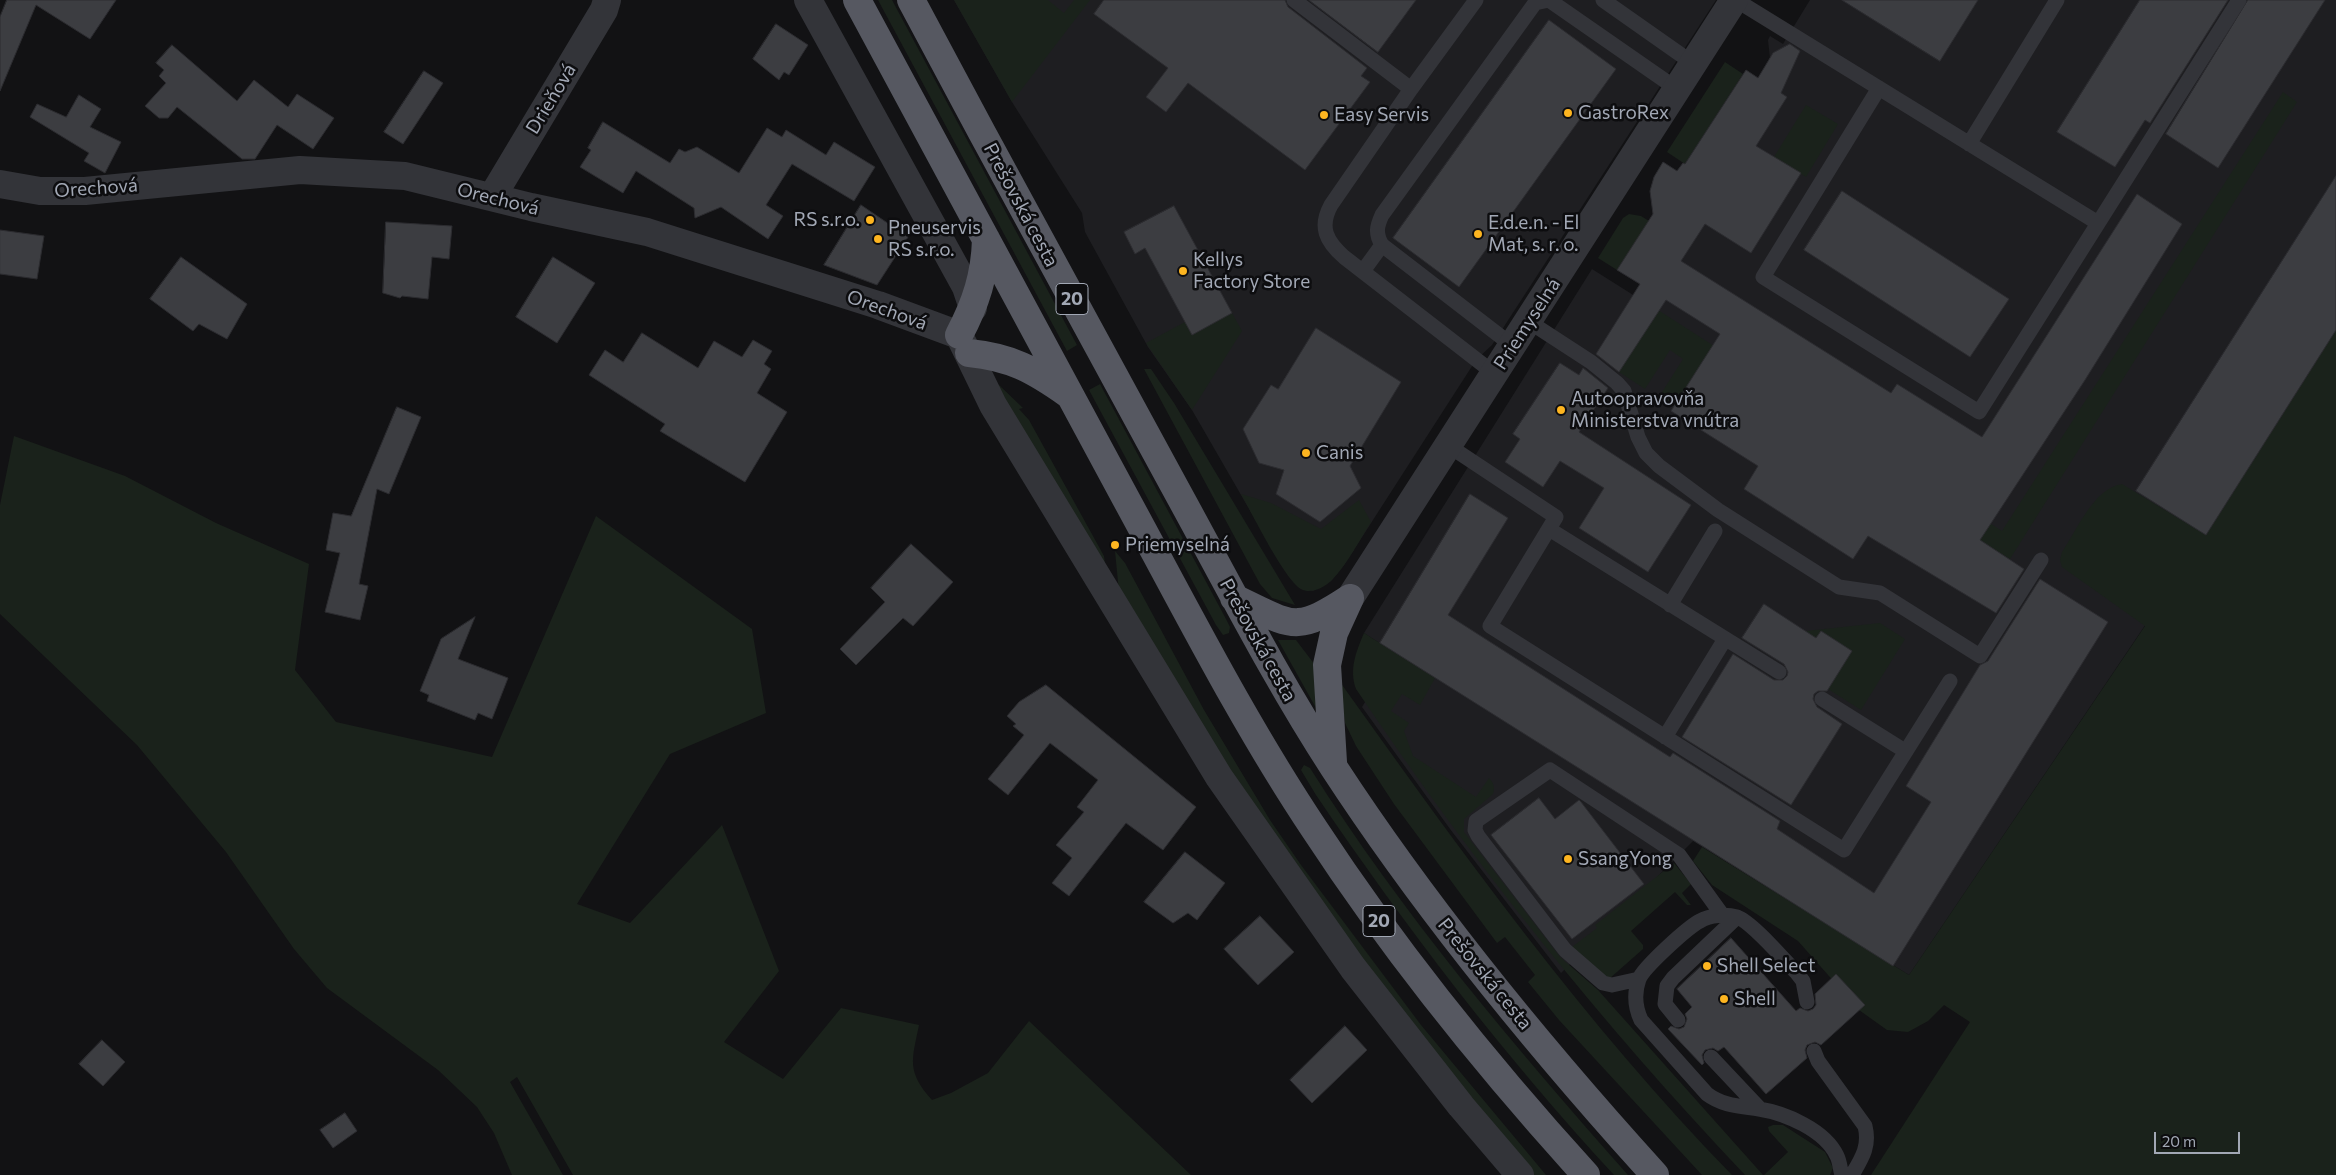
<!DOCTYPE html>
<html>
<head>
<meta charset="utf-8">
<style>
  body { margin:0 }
  #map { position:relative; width:2336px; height:1175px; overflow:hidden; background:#121214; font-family:Commissioner,sans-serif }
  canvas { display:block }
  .scale { position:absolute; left:2154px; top:1132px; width:86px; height:22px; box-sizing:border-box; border:2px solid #a2a8b5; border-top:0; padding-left:6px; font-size:15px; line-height:18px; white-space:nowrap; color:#a2a8b5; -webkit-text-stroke:4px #0d0d0f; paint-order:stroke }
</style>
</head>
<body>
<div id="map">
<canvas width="2336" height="1175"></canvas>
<div class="scale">20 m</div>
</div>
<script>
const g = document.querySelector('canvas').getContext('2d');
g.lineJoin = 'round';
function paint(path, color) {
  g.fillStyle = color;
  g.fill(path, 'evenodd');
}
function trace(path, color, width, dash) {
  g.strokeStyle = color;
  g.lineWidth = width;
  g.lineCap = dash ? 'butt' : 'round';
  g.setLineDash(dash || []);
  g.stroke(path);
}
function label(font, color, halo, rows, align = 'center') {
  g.font = font + ' Commissioner,sans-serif';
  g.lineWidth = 5;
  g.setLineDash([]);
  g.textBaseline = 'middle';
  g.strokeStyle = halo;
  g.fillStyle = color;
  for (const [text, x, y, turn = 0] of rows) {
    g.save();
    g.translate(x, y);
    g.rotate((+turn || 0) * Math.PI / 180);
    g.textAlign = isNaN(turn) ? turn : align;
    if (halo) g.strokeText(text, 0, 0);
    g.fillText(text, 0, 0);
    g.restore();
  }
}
const built = new Path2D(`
  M954,0H1716L1492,345L1476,360L1344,565L1331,581L1313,591L1301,589L1282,566L1192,410L1148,347L1085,232L1082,213L1012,102Z
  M1810,0H2336V330L2206,535L1909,975L1693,841L1561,973L1450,829L1362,707L1395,653L1364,633L1592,269L1657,310L1658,296L1617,270L1655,211L1650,191L1654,177L1663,162L1676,173L1683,163L1686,164L1746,70L1763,81L1770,58L1768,40L1770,36L1783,44Z`);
const green = new Path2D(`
  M878,0H892L1077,345L1067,351Z
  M954,0H1048L1064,13L1074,0H1090L1012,102Z
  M1725,62L1743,74L1685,164L1667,152Z
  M2283,92L2297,102L2010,559L1700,366L1674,406L1659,397L1683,359L1670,350L1645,389L1619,372L1658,310L2002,531Z
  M1806,105L1838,124L1806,177L1774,157Z
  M1629,214L1641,216L1649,221L1617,270L1598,258L1623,218Z
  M1232,313L1242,331L1192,410L1146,343L1185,322L1192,335Z
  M2336,330V1175H1871L1970,1022L1944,1005L1928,1021L1908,1032L1887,1030L1859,1010L1798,941L1712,885L1693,861L1702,847L1909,975L2145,626L2062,567L2060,560L2062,552C2077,530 2094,488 2122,484L2206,535Z
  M1144,369H1151L1174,403L1295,605L1272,598L1260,584Z
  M1100,384L1226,619L1230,627L1229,633L1223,635L1216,625L1089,390Z
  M999,385L1023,408L1019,409L1029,420L1104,556L1106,572L997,387Z
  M14,436L125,476L216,523L309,564L295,670L336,722L492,757L596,516L752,629L766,713L670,754L577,904L630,923L722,825L779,971L724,1042L783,1079L841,1008L919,1025C912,1060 906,1071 932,1100L951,1093L988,1073L1029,1021L1191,1175H573L517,1077L510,1082L563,1175H512L494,1133L477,1107L438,1070L327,988L294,949L226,852L137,745L0,614V505Z
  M1241,494L1271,503L1321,529L1359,500L1371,522C1359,541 1348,563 1332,580C1325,587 1311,595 1301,589C1284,579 1252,513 1241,494Z
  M1115,551L1125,563L1204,710L1270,820L1301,865L1421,1025L1546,1175H1533L1401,1015L1260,819L1119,592Z
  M1880,623L1905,639L1861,710L1828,689L1852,651L1821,631L1812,645L1801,637L1806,631Z
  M1364,633L1435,678L1420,705L1402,694L1391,711L1409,723L1404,731L1413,756L1476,797L1489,778C1494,783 1495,788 1493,794L1464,819V832L1560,957L1598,990L1763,1175H1745C1602,1024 1472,862 1356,689C1349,669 1356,652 1364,633Z
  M1278,640H1296L1315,665L1316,708Z
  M1340,682C1462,853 1585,1024 1732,1175H1702L1559,1020L1528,982L1535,975L1505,937L1497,943L1394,804L1356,746L1345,723Z
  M1304,765L1310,768C1402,914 1514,1046 1628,1175H1614C1505,1057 1406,928 1316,795L1301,770Z
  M1674,863L1691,884L1682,893L1691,905H1687L1675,892L1631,931L1643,945V949L1609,979L1572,947L1597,928L1595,925Z
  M1773,1125H1783L1825,1152L1833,1168L1830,1175H1764L1788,1152L1769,1131L1768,1127Z`);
const building = new Path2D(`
  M7,0H116L90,39L36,5L0,91V17Z
  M1104,0H1285L1288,7L1367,68L1361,76L1370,82L1305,170L1188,83L1166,112L1146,97L1168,68L1094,14Z
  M1309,0H1416L1378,52Z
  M1842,0H1978L1940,61Z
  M2140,0H2228L2150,123L2145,120L2115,167L2057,132Z
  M2248,0H2325L2218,168L2166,134Z
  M1549,20L1616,69L1459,287L1393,238Z
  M776,24L808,45L789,75L784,72L779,80L753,59Z
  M1790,44L1800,51L1781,93L1787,97L1756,146L1801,173L1751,253L1705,224L1681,261L1891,393L1897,384L1982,437L2137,194L2182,224L2085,380L1980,540L2024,569L1996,613L1868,536L1853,559L1744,489L1758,466L1671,411L1720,334L1666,300L1619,372L1596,354L1640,284L1617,270L1653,214L1650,191L1654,177L1663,162L1677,171L1683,163L1685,164L1746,70L1758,78L1773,53Z
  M172,45L237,101L254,80L288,107L297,94L334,118L313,149L277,125L255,159H242L177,107L168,118H159L145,106L166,83L159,76L164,70L156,63Z
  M424,71L443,83L403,144L384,132Z
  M79,95L101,109L90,127L121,142L105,173L84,161L89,153L30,117L37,104L66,117Z
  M603,122L670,163L679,149L685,152L697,147L739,173L767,128L782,137L786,130L826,155L834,142L875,167L854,201L792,164L766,205L783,216L768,239L721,207L695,218L694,208L636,171L623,193L580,167L591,150L588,148Z
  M2336,176V330L2206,535L2136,491Z
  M1842,191L2009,299L1970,357L1804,250Z
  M861,205L908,237L877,285L824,265Z
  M1174,206L1232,313L1192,335L1145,248L1135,254L1124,232Z
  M386,222L452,226L449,259L432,257L428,299L402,296L400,298L383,293Z
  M0,230L44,236L37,279L0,274Z
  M181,257L247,304L227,339L199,324L193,331L150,299Z
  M553,257L595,283L557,343L516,317Z
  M1316,328L1401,382L1350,466L1361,488L1320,522L1276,494L1284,470L1259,463L1243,429L1271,385L1278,389Z
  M642,333L698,368L714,341L742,357L753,340L772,351L764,364L771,369L757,393L787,412L745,482L660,431L665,424L589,375L605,350L623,362Z
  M1560,363L1579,375L1583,368L1608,388L1579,432L1691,505L1648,572L1579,528L1604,488L1560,461L1543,487L1505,462L1520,439L1513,434Z
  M397,407L421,417L389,494L377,489L359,584L368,586L360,620L325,612L340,553L326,550L333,513L351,516Z
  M1470,494L1508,518L1448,615L1670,757L1673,753L1780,821L1777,829L1874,893L1931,802L1906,786L1980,665L1988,661L2040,579L2108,622L1893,966L1380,643Z
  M911,544L953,582L913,626L903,618L856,665L840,649L885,602L871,588Z
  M1764,604L1816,638L1821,631L1852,651L1827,691H1818L1814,694L1813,699L1817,707L1842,724L1791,805L1682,737L1733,654L1774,680H1783L1787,676L1788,672L1784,664L1742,638Z
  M475,617L458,659L508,678L492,719L478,713L475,720L427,701L429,695L420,691L441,639Z
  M1046,685L1196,807L1163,850L1126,823L1069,896L1052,883L1072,858L1056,845L1084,812L1077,807L1098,780L1050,743L1008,795L988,779L1024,735L1013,726L1016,724L1007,716L1019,702Z
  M1539,798L1555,819L1579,800L1581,802L1644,884L1572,939L1491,835Z
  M1185,852L1225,883L1197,920L1188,913L1173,923L1144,902Z
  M1260,916L1294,952L1258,985L1224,949Z
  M1731,938L1796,1011L1800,1008L1808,1011L1813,1009L1816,1005L1815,994L1836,974L1865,1005L1821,1045L1815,1042L1807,1045L1805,1050L1807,1058L1766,1094L1724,1047L1718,1051L1713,1048L1705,1050L1702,1055L1704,1063L1702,1065L1668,1029L1671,1026L1679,1029L1684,1027L1687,1019L1685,1014L1692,1007L1677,989Z
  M1345,1026L1367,1050L1312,1103L1290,1080Z
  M102,1040L125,1062L103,1086L79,1064Z
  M345,1113L357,1131L333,1148L320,1130Z`);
const service = new Path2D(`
  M1294,0L1411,89
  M1476,0L1411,89L1331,205C1319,227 1326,241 1344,257L1495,374
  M1603,0L1694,64
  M1736,0L2098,223
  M1879,88L1763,277L1979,412L2239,0
  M1969,144L2057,0
  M1363,271L1382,245
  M1528,321L1591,362L1617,383L1624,391L1638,437L1646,453L1659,466L1718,510L1839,587L1880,593L1980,656L2041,560
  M1513,346L1382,245C1375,233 1377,226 1382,215L1535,3L1549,0L1677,89
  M1449,446L1556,517L1490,626L1844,850L1950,681
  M1549,529L1779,672
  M1670,605L1715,531
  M1822,699L1905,751
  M1665,737L1725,639
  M1639,979L1612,985L1603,983L1565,950L1478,836L1475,830L1476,821L1550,770L1679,855L1723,916
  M1807,1002L1803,981L1796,972C1784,960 1752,922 1737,917C1726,914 1710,915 1700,921C1688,927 1644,967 1639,979C1634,993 1635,1007 1641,1020L1707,1094C1723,1106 1740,1106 1759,1109C1785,1113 1825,1130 1837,1156C1840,1162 1840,1169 1842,1175
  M1678,1020L1665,1004L1667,986L1673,978L1737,917
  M1814,1051L1818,1061L1865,1126C1870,1146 1862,1158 1852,1175
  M1711,1057L1760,1109`);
const minor = new Path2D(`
  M808,0L966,287L973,308
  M0,184L40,191H85L300,170L405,176L531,207L647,232L878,305L959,335L993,405L1219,777L1353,968L1461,1106L1520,1175
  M492,197L604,10L607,0
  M1350,598L1734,0`);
const trunk = new Path2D(`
  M857,0C946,166 1036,331 1125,497C1186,609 1244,724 1315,830C1395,952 1488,1067 1586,1175
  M911,0C999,165 1088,330 1178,493C1229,586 1276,679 1334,768C1428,912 1539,1047 1655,1175
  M959,335C976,303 985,275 986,239
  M969,353C1011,357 1034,370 1068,394
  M1234,598C1292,625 1294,635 1350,598
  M1333,762L1327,665L1334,633L1350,598`);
const markers = [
  [1568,113,5,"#fdb520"],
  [1324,115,5,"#fdb520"],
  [870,220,5,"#fdb520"],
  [1478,234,5,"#fdb520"],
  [878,239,5,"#fdb520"],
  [1183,271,5,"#fdb520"],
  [1561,410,5,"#fdb520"],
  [1306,453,5,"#fdb520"],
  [1115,545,5,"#fdb520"],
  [1568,859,5,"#fdb520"],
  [1707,966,5,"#fdb520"],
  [1724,999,5,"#fdb520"]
];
const shields = [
  [1072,299,32],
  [1379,921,32]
];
const shieldNames = [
  ["20",1072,299],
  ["20",1379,921]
];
const streetNames = [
  ["Drieňová",551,99,-59],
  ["Orechová",96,188,-4],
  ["Orechová",498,199,14],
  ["Prešovská cesta",1021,205,62],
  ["Orechová",887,310,20],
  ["Priemyselná",1527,324,-57],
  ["Prešovská cesta",1258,640,61],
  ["Prešovská cesta",1485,974,51]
];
const poiNames = [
  ["GastroRex",1578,113],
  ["Easy Servis",1334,115],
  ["RS s.r.o.",860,220,"right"],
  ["E.d.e.n. - El",1488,223],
  ["Mat, s. r. o.",1488,245],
  ["Pneuservis",888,228],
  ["RS s.r.o.",888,250],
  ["Kellys",1193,260],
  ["Factory Store",1193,282],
  ["Autoopravovňa",1571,399],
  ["Ministerstva vnútra",1571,421],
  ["Canis",1316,453],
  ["Priemyselná",1125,545],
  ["SsangYong",1578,859],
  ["Shell Select",1717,966],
  ["Shell",1734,999]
];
paint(built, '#1e1e21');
paint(green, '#1a221b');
paint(building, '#3c3d41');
trace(building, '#2c2c30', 1);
trace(service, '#333439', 15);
trace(minor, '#333439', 28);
trace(trunk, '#565861', 28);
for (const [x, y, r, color] of markers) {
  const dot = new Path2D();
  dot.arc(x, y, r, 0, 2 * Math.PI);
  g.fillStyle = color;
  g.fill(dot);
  trace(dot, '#0d0d0f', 2);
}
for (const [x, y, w] of shields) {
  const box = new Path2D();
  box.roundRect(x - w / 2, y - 15.5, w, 31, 4);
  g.fillStyle = '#0d0d0f';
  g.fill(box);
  trace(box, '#a2a8b5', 1);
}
label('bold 18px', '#a2a8b5', null, shieldNames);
label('19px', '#a2a8b5', '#0d0d0f', streetNames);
label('19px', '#a2a8b5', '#0d0d0f', poiNames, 'left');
</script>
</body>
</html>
